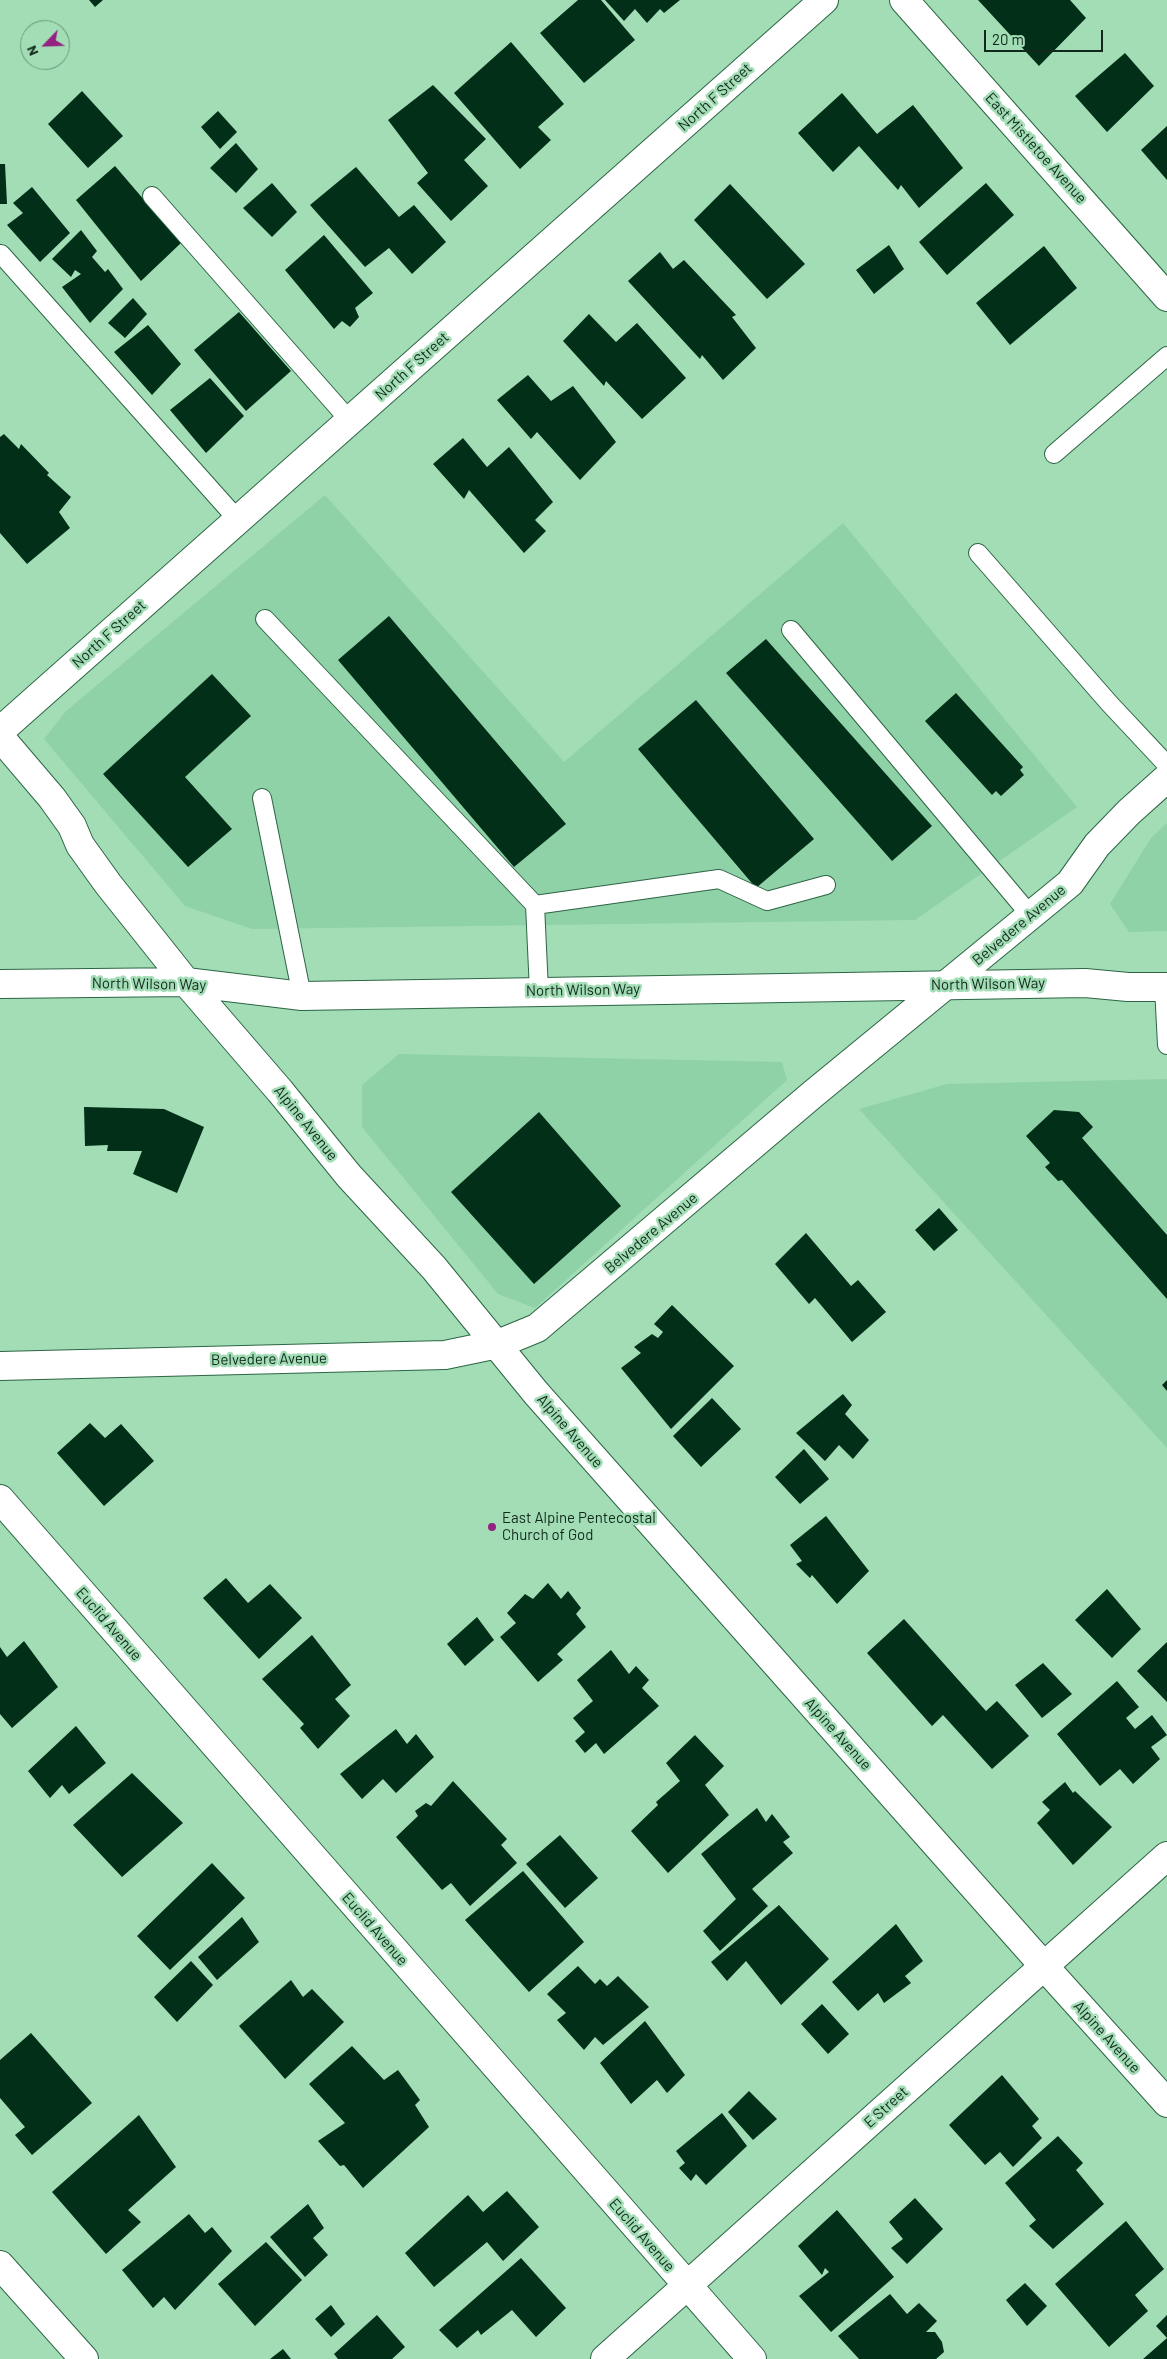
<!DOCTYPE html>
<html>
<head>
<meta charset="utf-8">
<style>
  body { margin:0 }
  #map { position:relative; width:1167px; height:2359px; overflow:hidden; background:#a2ddb6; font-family:Barlow,sans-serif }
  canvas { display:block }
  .north { position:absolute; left:20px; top:20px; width:50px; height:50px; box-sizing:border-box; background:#a2ddb6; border:1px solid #689578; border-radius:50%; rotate:246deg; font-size:14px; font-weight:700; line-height:20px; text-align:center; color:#11291b }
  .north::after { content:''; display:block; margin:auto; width:18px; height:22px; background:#932282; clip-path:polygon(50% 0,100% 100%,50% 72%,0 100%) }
  .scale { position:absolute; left:984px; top:30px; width:119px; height:22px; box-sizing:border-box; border:2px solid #11291b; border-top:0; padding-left:6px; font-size:15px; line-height:18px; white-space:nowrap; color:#11291b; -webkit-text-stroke:4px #a2ddb6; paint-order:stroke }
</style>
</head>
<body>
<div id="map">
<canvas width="1167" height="2359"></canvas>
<div class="north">N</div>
<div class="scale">20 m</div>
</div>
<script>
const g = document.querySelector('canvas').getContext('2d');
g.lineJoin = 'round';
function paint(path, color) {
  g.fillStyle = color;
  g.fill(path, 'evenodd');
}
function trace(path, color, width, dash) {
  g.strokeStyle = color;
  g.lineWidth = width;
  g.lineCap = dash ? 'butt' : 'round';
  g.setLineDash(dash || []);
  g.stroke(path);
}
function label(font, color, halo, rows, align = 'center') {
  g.font = font + ' Barlow,sans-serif';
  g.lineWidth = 5;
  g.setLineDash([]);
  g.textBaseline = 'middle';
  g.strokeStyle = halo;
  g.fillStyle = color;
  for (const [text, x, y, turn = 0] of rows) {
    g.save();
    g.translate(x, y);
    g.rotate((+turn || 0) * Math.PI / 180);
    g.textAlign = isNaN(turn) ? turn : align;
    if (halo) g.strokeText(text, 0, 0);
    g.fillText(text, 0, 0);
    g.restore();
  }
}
const built = new Path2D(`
  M325,495L564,762L843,523L1077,807L915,920L252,929L185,906L44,739L66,711Z
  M1167,823V931L1129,932L1110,904L1151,838Z
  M399,1054L782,1062L787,1080L535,1308L498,1294L362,1127V1085Z
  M1167,1079V1448L859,1109L947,1084Z`);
const building = new Path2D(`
  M89,0H103L95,7Z
  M578,0H601L635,40L584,83L540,33Z
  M605,0H680L664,13L660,9L647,23L635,9L624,21Z
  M978,0H1070L1086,18L1039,66Z
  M511,42L564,104L538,127L551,140L520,169L454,93Z
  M1125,53L1154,86L1107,132L1075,96Z
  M433,85L486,139L464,160L488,186L451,221L417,183L428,173L388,120Z
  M82,91L123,136L88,168L48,124Z
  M842,93L877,134L913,105L963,168L919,208L901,185L898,190L859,146L833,172L798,133Z
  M218,111L237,132L220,149L201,127Z
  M1167,126V180L1141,150Z
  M236,143L258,169L236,193L210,168Z
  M0,164H5L7,204H0Z
  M115,166L181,243L141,281L76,200Z
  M356,167L399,217L414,205L446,242L412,274L389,248L365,267L310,205Z
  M272,183L297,212L272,237L243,208Z
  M986,183L1014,215L947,275L919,242Z
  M730,184L805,264L767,299L694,220Z
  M32,187L70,233L40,262L7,225L23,213L13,203Z
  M81,230L97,251L92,257L105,272L108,269L123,289L90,323L62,287L81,274L75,270L71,277L52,259Z
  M324,235L373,293L355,308L359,317L350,327L342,321L334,329L285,270Z
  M889,245L904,269L874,294L856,270Z
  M1044,246L1077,288L1010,345L976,303Z
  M660,252L673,269L684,260L736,315L732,317L756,348L723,380L702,355L700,359L628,281Z
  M133,298L147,314L125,338L108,323Z
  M239,312L291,371L246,411L194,350Z
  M589,314L616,342L637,323L686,378L642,419L606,381L604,386L563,341Z
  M148,325L181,364L152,395L114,352Z
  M528,375L551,401L573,386L616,442L580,480L537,432L531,439L497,400Z
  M210,378L244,416L206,453L170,410Z
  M4,434L19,449L21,444L49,473L47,475L71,497L59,512L70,528L27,564L0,533V437Z
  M463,438L487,467L509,447L553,502L535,520L546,531L524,553L469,490L464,499L433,464Z
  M389,616L566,824L514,867L338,660Z
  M766,639L932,826L892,861L726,673Z
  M212,674L251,716L185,777L232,829L188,867L103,774Z
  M956,693L1023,767L1020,770L1024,775L1001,796L996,791L992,795L925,721Z
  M696,700L814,839L756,888L638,749Z
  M84,1107L164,1109L204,1127L177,1193L133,1174L142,1151H107L108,1145L85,1146Z
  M1054,1110L1079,1112L1093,1127L1082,1138L1167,1235V1299L1062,1180L1058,1181L1045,1167L1050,1163L1026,1136Z
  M539,1112L621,1206L534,1284L451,1192Z
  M939,1208L958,1230L934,1251L915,1230Z
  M806,1233L851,1286L858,1280L886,1312L852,1342L815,1298L809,1304L775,1264Z
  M672,1305L734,1366L671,1429L621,1368L641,1353L634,1347L652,1334L658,1338L663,1332L654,1324Z
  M1167,1380V1391L1162,1385Z
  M843,1394L852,1405L845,1414L869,1440L853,1459L839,1445L825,1461L796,1433Z
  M712,1398L741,1429L701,1467L673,1436Z
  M90,1423L105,1438L121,1424L154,1461L104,1506L57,1453Z
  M804,1449L829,1479L800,1504L775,1477Z
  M826,1516L869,1571L837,1604L812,1575L810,1578L796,1564L802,1561L790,1545Z
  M226,1578L248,1603L270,1584L302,1618L259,1659L203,1598Z
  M548,1583L561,1599L568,1591L581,1608L576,1614L586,1627L557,1654L563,1660L538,1682L500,1637L516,1623L507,1613L525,1594L533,1599Z
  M1107,1589L1141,1629L1112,1658L1075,1620Z
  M477,1617L494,1640L465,1666L447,1644Z
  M904,1619L986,1711L997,1701L1029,1736L992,1769L943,1715L932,1726L867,1653Z
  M312,1635L351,1685L335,1699L350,1716L318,1749L300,1728L304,1724L262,1679Z
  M24,1641L58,1687L12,1728L0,1714V1647L7,1657Z
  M1167,1642V1702L1137,1671Z
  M611,1650L629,1674L636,1666L649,1680L642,1688L659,1706L604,1754L596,1743L585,1753L575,1741L585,1732L573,1718L593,1701L577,1680Z
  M1043,1663L1072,1694L1042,1718L1015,1685Z
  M1117,1681L1139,1707L1126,1718L1135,1729L1152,1715L1167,1735L1151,1747L1160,1759L1133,1784L1120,1769L1100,1786L1057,1734Z
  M76,1726L106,1763L69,1794L62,1785L50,1798L28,1771Z
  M396,1729L407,1744L416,1734L434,1757L396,1793L383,1779L362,1799L340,1774Z
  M695,1735L724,1766L705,1785L729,1815L668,1873L631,1831L658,1805L656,1802L680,1781L666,1763Z
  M132,1773L183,1823L122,1877L73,1825Z
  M453,1781L507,1839L501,1845L517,1863L470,1906L451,1883L442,1890L396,1837L418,1816L415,1811L426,1803L431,1806Z
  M1065,1782L1073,1793L1075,1791L1112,1827L1073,1865L1037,1823L1050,1810L1042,1802Z
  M757,1808L766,1822L772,1814L790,1837L783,1842L793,1853L752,1889L768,1906L720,1951L703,1931L736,1899L701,1854Z
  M560,1835L598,1878L565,1908L526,1864Z
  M212,1863L245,1898L170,1970L137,1936Z
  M523,1871L584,1942L529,1992L465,1920Z
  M779,1905L829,1959L781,2005L746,1961L727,1981L711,1962Z
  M242,1917L259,1942L217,1980L198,1957Z
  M896,1924L923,1961L905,1976L911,1983L884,2003L878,1993L858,2011L832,1982Z
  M191,1961L213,1985L177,2022L154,1997Z
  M578,1966L595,1984L600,1979L607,1986L618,1976L649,2007L603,2045L595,2037L584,2050L557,2020L566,2013L547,1994Z
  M291,1980L303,1997L312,1989L344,2022L285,2079L239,2026Z
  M822,2004L849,2034L828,2054L801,2024Z
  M645,2021L685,2075L667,2093L657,2080L631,2104L600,2063Z
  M31,2033L92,2103L32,2155L15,2135L25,2127L0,2098V2060Z
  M352,2046L384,2080L398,2070L420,2100L415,2105L429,2127L363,2188L344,2165L340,2166L318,2141L345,2123L309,2084Z
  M1002,2075L1039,2119L1032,2126L1042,2138L1013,2167L1000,2152L985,2165L949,2125Z
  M749,2091L777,2119L753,2140L728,2112Z
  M722,2113L747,2146L706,2185L696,2174L691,2181L679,2168L685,2163L676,2151Z
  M139,2115L176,2167L128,2210L141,2222L106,2254L52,2192Z
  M1058,2136L1083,2163L1076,2170L1104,2204L1053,2249L1029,2226L1036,2220L1005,2183Z
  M507,2191L539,2227L503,2261L487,2242L434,2287L405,2253L468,2195L483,2212Z
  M915,2198L943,2229L907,2264L891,2248L903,2239L889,2222Z
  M308,2204L324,2228L313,2238L328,2255L305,2277L270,2237Z
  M837,2210L894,2277L831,2332L799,2296L829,2272L825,2268L822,2275L798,2246Z
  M189,2214L205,2233L212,2227L232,2251L175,2310L164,2297L153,2308L122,2270Z
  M1126,2221L1164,2269L1135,2295L1148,2311L1109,2347L1055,2284Z
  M266,2242L302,2280L255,2326L218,2284Z
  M521,2258L566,2308L536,2337L512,2310L481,2335L478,2330L457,2348L439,2330Z
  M1025,2283L1047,2306L1027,2326L1006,2300Z
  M890,2294L907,2314L919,2303L937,2321L926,2332H935L942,2342L944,2352L936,2359H859L838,2336Z
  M331,2305L345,2324L331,2337L315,2319Z
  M377,2315L405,2347L392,2359H338L334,2354Z
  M1167,2315V2359H1143L1167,2338L1156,2326Z
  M283,2349L291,2359H270Z`);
const lane = new Path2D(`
  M152,196L350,421
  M1,254L238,520
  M1054,454L1167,356
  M978,553L1109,703L1167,765
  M265,619L535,905
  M791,630L1031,916
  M262,798L302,996
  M1164,987L1167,1045
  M539,991L535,905L719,879L767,901L826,885`);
const street = new Path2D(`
  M904,0L1167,297
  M0,731L824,0
  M0,1366L445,1355L498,1344L537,1328L813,1094L1070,883L1097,845L1129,812L1167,778
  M0,1499L752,2359
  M0,2265L84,2359
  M605,2359L1167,1856`);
const secondary = new Path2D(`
  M0,737L52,798L72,826L80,845L108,884L186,982L280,1091L349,1176L434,1268L536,1393L1043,1965L1167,2103
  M0,984L186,982L302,996L1085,983L1128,987H1167`);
const markers = [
  [492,1527,5,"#932282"]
];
const streetNames = [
  ["North F Street",715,97,-42],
  ["East Mistletoe Avenue",1036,148,48],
  ["North F Street",412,366,-42],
  ["North F Street",109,634,-42],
  ["Belvedere Avenue",1019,925,-40],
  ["North Wilson Way",149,984,1],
  ["North Wilson Way",988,984,-1],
  ["North Wilson Way",583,990,-1],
  ["Alpine Avenue",306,1123,51],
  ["Belvedere Avenue",651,1233,-40],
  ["Belvedere Avenue",269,1359,-1],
  ["Alpine Avenue",570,1431,49],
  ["Euclid Avenue",109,1624,49],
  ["Alpine Avenue",838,1734,48],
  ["Euclid Avenue",375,1929,49],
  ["Alpine Avenue",1107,2037,48],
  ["E Street",886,2107,-42],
  ["Euclid Avenue",642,2235,49]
];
const poiNames = [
  ["East Alpine Pentecostal",502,1518],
  ["Church of God",502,1535]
];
paint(built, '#90d2a7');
paint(building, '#012f18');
trace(lane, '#2d6544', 20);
trace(street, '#2d6544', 30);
trace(secondary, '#2d6544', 30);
trace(lane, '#fff', 18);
trace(street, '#fff', 28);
trace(secondary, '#fff', 28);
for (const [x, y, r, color] of markers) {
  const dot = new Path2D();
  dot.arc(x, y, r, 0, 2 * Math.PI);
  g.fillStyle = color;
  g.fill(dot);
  trace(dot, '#a2ddb6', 2);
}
label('15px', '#11291b', '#a2ddb6', streetNames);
label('15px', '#11291b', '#a2ddb6', poiNames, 'left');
</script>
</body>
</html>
